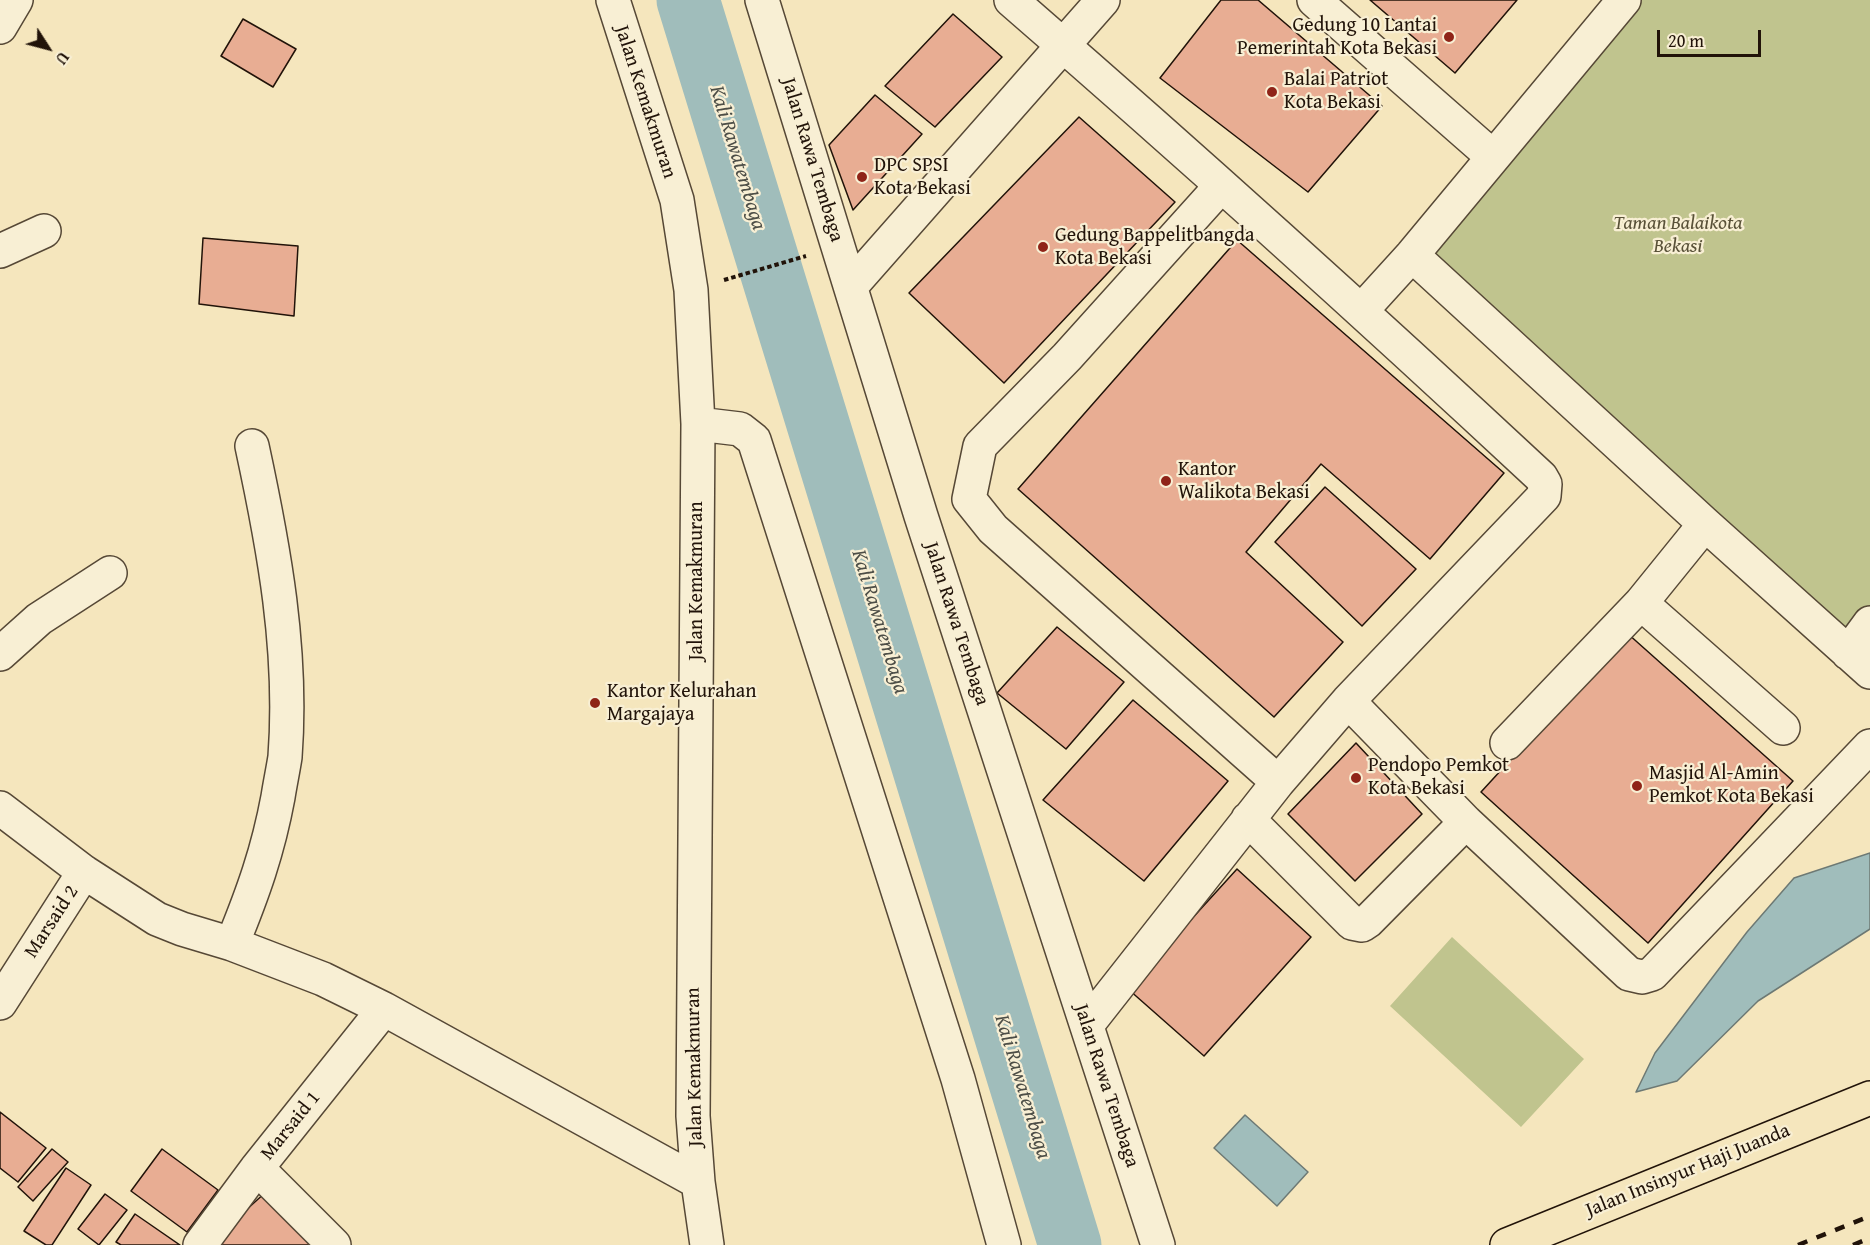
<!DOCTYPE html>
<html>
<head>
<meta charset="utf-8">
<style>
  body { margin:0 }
  #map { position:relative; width:1870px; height:1245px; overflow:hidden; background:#f5e6bd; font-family:"Gentium Book Plus",serif }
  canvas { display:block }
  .north { position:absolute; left:18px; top:18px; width:60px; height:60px; -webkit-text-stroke:4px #f8efd4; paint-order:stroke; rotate:126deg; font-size:16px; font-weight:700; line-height:24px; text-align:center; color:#211309 }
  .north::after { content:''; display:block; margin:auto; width:21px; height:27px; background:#211309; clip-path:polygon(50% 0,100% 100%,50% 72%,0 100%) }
  .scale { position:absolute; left:1657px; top:30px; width:104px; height:27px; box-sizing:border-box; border:3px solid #211309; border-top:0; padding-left:8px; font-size:18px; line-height:21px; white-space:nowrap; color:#211309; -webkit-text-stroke:4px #f8efd4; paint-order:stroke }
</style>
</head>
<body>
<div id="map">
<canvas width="1870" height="1245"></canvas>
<div class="north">U</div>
<div class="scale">20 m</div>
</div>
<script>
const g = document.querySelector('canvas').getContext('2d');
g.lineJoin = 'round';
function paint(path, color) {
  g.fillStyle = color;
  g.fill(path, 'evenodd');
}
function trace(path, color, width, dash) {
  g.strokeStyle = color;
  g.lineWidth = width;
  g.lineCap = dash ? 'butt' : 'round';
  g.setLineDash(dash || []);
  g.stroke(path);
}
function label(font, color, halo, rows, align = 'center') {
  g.font = font + ' "Gentium Book Plus",serif';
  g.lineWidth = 4.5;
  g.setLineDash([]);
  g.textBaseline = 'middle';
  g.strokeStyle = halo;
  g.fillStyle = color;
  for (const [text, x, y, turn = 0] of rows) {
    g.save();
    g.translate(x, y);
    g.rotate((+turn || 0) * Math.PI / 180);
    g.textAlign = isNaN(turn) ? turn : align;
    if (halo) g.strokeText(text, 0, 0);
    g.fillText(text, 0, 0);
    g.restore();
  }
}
const green = new Path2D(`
  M1624,0H1870V670L1412,255Z
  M1452,937L1584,1059L1521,1127L1390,1006Z`);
const water = new Path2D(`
  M1870,853V929L1758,1001L1677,1081L1636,1092L1655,1053L1747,932L1794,878Z
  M1245,1115L1308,1172L1277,1206L1214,1148Z`);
const river = new Path2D(`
  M688,0L1070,1245`);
const building = new Path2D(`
  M1221,0H1258L1382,106L1308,192L1160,78Z
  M1370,0H1517L1455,73Z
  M953,14L1002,57L935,127L885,86Z
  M243,19L296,49L273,87L221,56Z
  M875,95L922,134L853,210L829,145Z
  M1079,117L1175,202L1004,383L909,293Z
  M203,238L298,246L294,316L199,304Z
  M1237,240L1504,473L1430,559L1321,464L1246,552L1343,642L1274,717L1018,489Z
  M1325,487L1416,569L1362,626L1275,542Z
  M1057,627L1124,682L1066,749L997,693Z
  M1627,633L1793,781L1648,943L1481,792Z
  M1133,700L1228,781L1144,881L1043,800Z
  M1356,743L1422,814L1355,881L1288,814Z
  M1237,869L1311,937L1204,1056L1128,989Z
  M0,1112L46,1148L18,1182L0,1168Z
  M52,1149L68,1162L33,1201L18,1187Z
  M162,1149L218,1190L187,1232L131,1191Z
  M66,1168L91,1185L52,1245H46L24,1231Z
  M267,1191L317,1245H217L213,1240Z
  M105,1194L127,1210L99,1245L78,1229Z
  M135,1214L180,1245H121L116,1242Z`);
const path = new Path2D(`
  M724,280L806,256`);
const minor = new Path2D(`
  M613,0L677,200L691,290L698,424L693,1116L698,1182L707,1245
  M762,0L921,516L1158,1245
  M1011,0C1191,156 1367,315 1541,477L1545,484L1544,496L1348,701L1278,782L1087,1025
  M1314,0L1493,157
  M0,27L16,0
  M1221,186L1067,357L980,446L969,499L993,529L1278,782
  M0,251L44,231
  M1412,255L1705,524L1870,672
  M851,286L1103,0
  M1362,310L1412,255L1624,0
  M698,424L740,429L754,440L958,1079L1004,1245
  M1641,603L1783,728
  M1848,653L1870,623
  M0,654L39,619L110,573
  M1348,701L1466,822L1629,974L1642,977L1652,974L1870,746
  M1507,743L1641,603L1705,524
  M0,808L84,872L157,919L182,929L232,944L323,979L384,1009L698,1182
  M1248,819L1352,923L1362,925L1368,921L1466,822
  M232,944C253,893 268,851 278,797C280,784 283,770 285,757C293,651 274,548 252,446
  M0,1003L84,872
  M257,1168L334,1245
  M200,1245L257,1168L384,1009`);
const major = new Path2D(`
  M1507,1245L1870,1098`);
const rail = new Path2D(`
  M1798,1245L1870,1216
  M1853,1245L1870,1238`);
const markers = [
  [1449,37,6,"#8f2418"],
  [1272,92,6,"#8f2418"],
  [862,177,6,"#8f2418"],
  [1043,247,6,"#8f2418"],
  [1166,481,6,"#8f2418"],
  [595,703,6,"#8f2418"],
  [1356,778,6,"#8f2418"],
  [1637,786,6,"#8f2418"]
];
const poiNames = [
  ["Gedung 10 Lantai",1437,26,"right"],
  ["Pemerintah Kota Bekasi",1437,49,"right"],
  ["Balai Patriot",1284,80],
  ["Kota Bekasi",1284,103],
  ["DPC SPSI",874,166],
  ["Kota Bekasi",874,189],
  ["Gedung Bappelitbangda",1055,236],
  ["Kota Bekasi",1055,259],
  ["Kantor",1178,470],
  ["Walikota Bekasi",1178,493],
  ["Kantor Kelurahan",607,692],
  ["Margajaya",607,715],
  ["Pendopo Pemkot",1368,766],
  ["Kota Bekasi",1368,789],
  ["Masjid Al-Amin",1649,774],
  ["Pemkot Kota Bekasi",1649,797]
];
const streetNames = [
  ["Jalan Kemakmuran",645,102,72],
  ["Jalan Rawa Tembaga",812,160,73],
  ["Jalan Kemakmuran",697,581,-90],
  ["Jalan Rawa Tembaga",956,624,72],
  ["Marsaid 2",52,922,-57],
  ["Jalan Kemakmuran",695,1067,-91],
  ["Jalan Rawa Tembaga",1106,1086,72],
  ["Marsaid 1",291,1126,-51],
  ["Jalan Insinyur Haji Juanda",1688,1171,-22]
];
const parkNames = [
  ["Taman Balaikota",1678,224],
  ["Bekasi",1678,247]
];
const waterNames = [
  ["Kali Rawatembaga",737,158,73],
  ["Kali Rawatembaga",879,622,73],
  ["Kali Rawatembaga",1022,1087,73]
];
paint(green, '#c0c48e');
paint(water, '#a0bdbb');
trace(water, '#6d7974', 1.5);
trace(river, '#a0bdbb', 63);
paint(building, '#e8ad93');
trace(building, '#211309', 1.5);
trace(minor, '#564836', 36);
trace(major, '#211309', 36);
trace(path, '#211309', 4, [4.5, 3]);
trace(minor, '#f8efd4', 33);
trace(major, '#f5e6bd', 33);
trace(rail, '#211309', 4.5, [10, 10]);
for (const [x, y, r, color] of markers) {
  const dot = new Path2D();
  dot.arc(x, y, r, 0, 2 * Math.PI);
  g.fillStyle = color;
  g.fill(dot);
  trace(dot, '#f8efd4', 2);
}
label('20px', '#211309', '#f8efd4', poiNames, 'left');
label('20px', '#211309', '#f8efd4', streetNames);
label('italic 20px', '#595138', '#f8efd4', parkNames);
label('italic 21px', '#4d4e47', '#f8efd4', waterNames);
</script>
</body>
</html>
